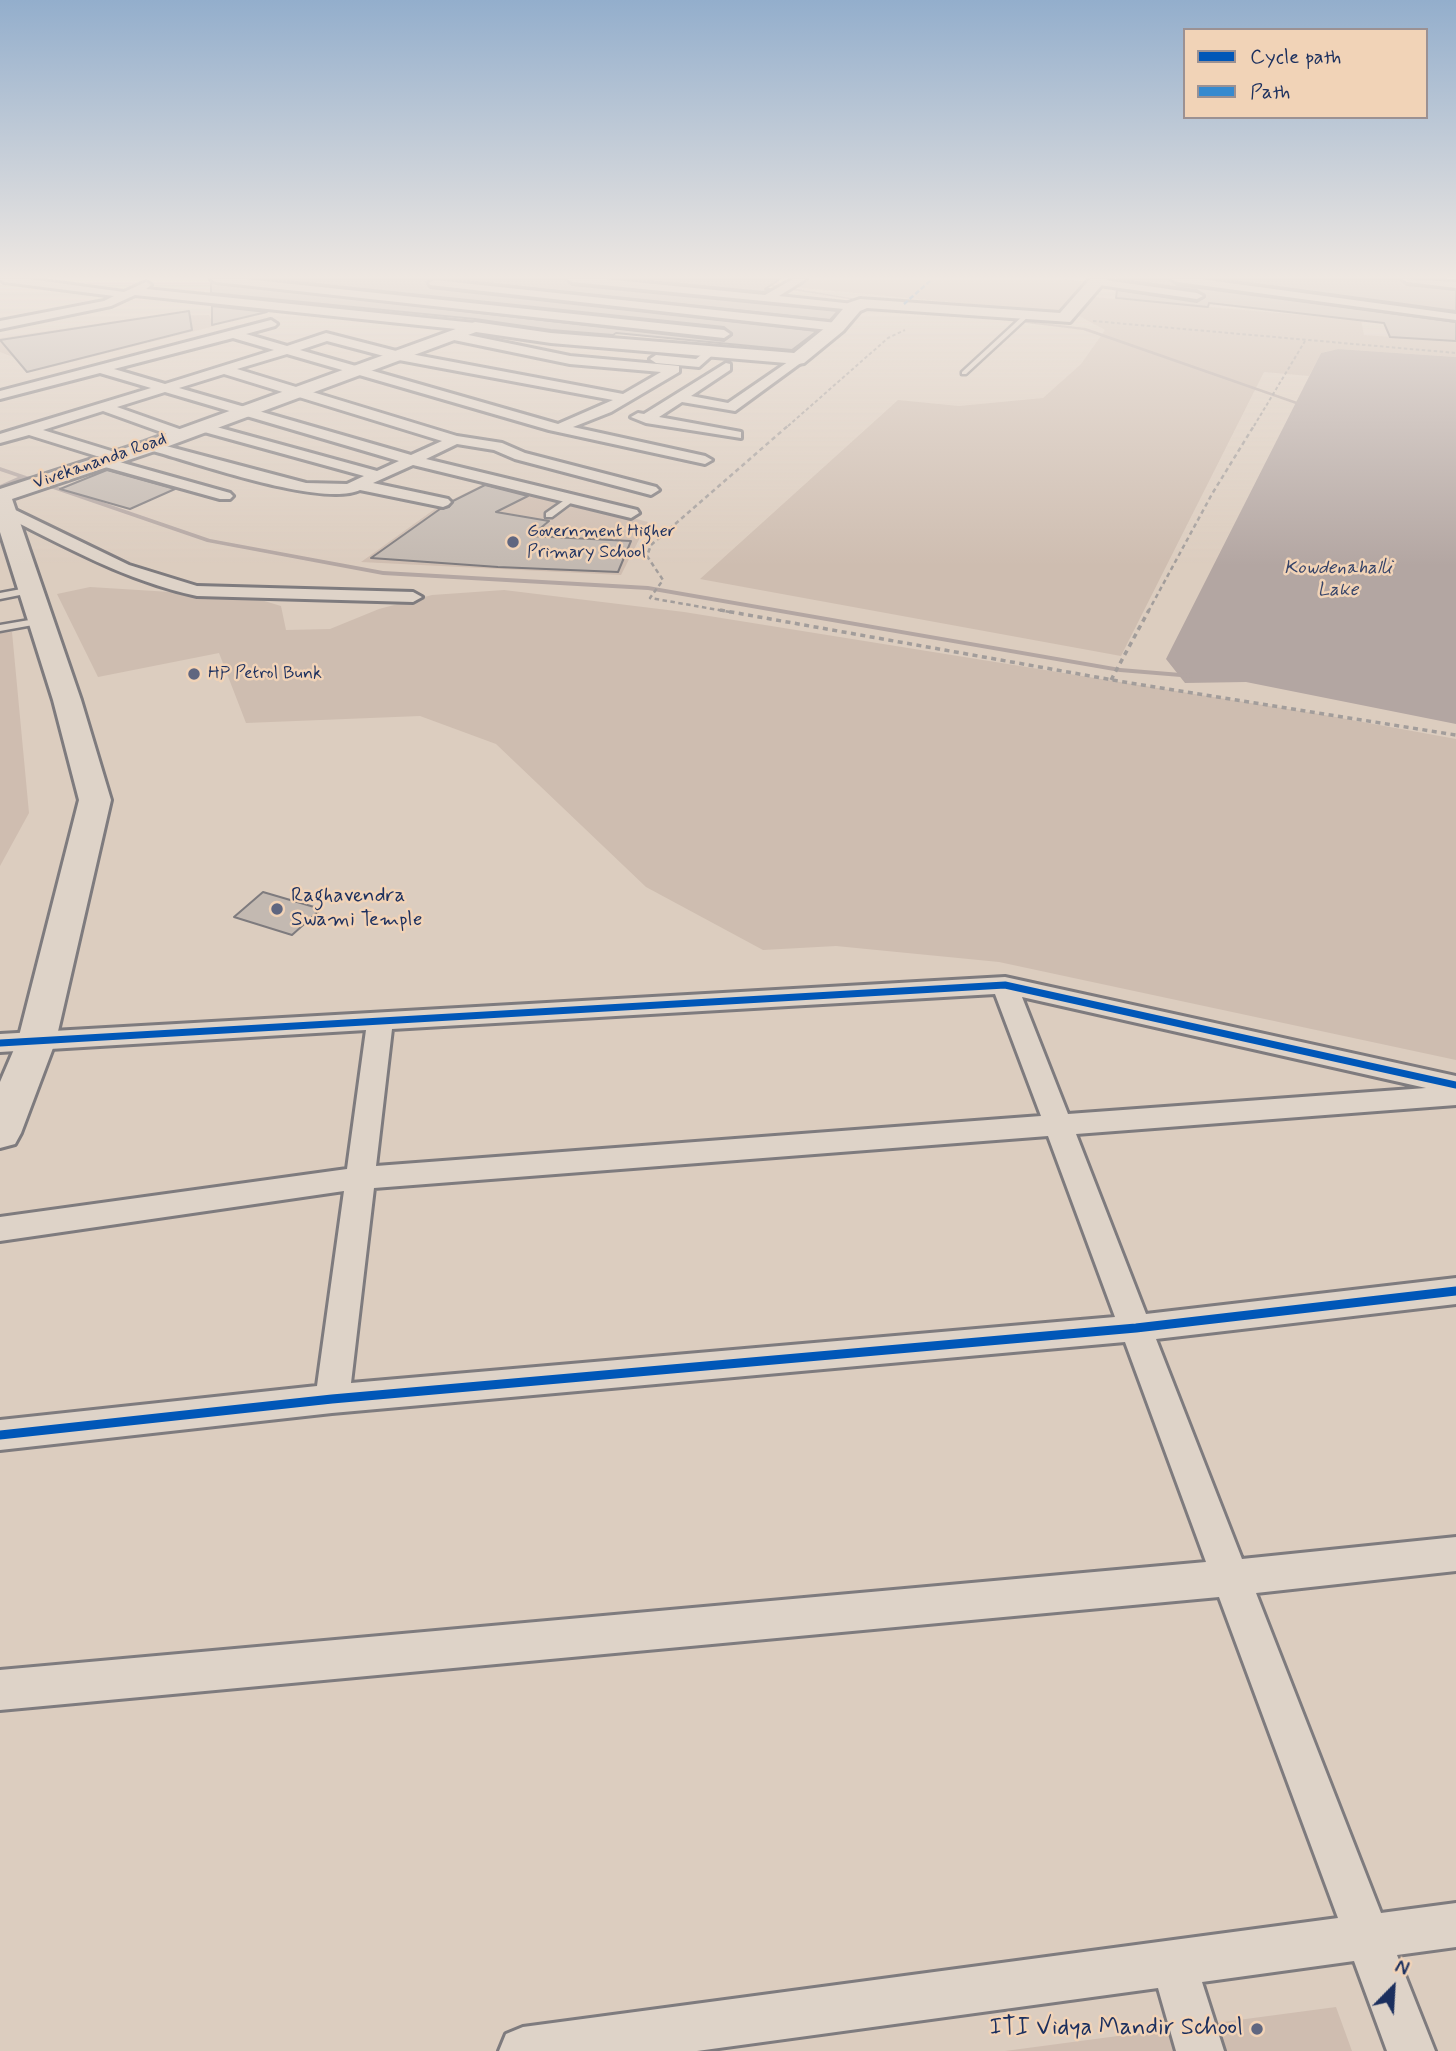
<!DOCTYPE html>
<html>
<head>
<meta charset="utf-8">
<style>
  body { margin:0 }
  #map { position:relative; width:1456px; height:2051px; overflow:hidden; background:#dccdbf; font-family:Mynerve,sans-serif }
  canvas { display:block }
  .legend { position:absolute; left:1183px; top:28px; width:245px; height:91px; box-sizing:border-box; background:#f1d3b7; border:2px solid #9b9193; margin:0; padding:9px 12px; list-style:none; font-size:21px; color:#1b2f5e }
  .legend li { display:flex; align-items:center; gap:14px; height:35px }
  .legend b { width:35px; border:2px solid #9b9193 }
  .north { position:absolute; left:1358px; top:1953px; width:70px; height:70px; -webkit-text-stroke:5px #f1d3b7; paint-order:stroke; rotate:24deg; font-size:19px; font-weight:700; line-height:28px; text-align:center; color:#1b2f5e }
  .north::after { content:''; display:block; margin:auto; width:24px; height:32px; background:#1b2f5e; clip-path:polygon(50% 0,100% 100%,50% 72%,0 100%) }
</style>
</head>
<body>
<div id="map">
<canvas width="1456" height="2051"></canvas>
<ul class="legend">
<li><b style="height:9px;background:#0057b8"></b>Cycle path</li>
<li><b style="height:9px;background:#368acf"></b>Path</li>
</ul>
<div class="north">N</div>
</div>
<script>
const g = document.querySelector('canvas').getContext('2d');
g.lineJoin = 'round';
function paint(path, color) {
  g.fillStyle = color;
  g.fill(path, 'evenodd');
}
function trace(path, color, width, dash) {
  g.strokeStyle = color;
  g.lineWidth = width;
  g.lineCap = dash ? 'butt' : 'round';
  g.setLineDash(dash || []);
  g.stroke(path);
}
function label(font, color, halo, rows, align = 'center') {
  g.font = font + ' Mynerve,sans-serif';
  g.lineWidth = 5;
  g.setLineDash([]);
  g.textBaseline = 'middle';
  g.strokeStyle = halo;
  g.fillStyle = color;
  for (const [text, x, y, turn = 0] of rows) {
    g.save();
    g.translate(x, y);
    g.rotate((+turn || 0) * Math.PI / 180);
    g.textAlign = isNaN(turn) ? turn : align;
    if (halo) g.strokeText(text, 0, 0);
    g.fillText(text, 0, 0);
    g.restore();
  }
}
const built = new Path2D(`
  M808,279H1065L1087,282L1063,313L792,287Z
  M209,315L215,326L44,369L0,352V338L141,317Z
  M488,482L538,493L648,522L621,575L361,562L439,506Z
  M12,632L29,813L0,866V633Z
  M1336,2007L1352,2051H1005Z`);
const green = new Path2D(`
  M1093,297L1361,320L1364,335L1456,341V357L1338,349L1321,353L1309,376L1264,372L1121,656L700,579L898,400L959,406L1043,398L1081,364L1105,330L1079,316Z
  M90,587L251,597L281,606L286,630L330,629L379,609L432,595L504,590L684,612L1319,714L1456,739V1060L999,962L836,946L763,950L646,887L496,744L420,716L246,723L219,653L98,677L57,594Z`);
const water = new Path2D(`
  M1338,349L1456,357V724L1246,682L1185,683L1166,659L1321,353Z`);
const stream = new Path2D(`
  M747,279H753L762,283L875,302L873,303L761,285Z
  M959,313L1086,328L1312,407L1307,408L1083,330L961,315Z
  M0,467L210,539L383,571L648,586L1120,668L1193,674L1197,676L1193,678L1120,672L648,590L383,575L207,542L24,479L0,489V485L18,477L0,471Z`);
const building = new Path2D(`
  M269,279H431L426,282L430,288L817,331L792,350L616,333L613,335L551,330L475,319L211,293V282L724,341L732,335L724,327Z
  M449,279H565L572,285L838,311L830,320Z
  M630,279H780L765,289H770L764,292Z
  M1117,279H1170L1177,285L1456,322V341L1390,337L1384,323L1209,303L1208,307L1116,298L1117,290L1197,302L1205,297L1197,290Z
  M1219,279H1400L1407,285L1456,290V311Z
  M212,306L267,312L212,325Z
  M189,311L192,330L27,372L0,340Z
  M107,470L175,489L130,509L60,489Z
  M485,485L528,496L496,512L549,521L531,536L631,541L618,572L498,567L371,558L440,509L449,507L453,501Z
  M263,892L321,909L292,935L234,917Z`);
const pathFar2 = new Path2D(`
  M1093,321L1456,353
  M788,426L888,338L905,330
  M1254,426L1305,341`);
const pathFar1 = new Path2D(`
  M730,612L650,598L663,580L647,556L651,545L790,424
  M1148,612L1212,494L1255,424`);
const path = new Path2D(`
  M720,610L1124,682L1456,735
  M1111,680L1149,610`);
const lane = new Path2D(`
  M1025,314L1030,315L966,374H962V372Z
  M569,497L576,499L552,517H546V513Z
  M32,587L35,588V592L0,599V593Z
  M41,618L44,619V623L0,631V625Z`);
const street = new Path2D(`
  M0,279H29L124,292L146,282L151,285L146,289L475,323L481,327L475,331L135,295L111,306L0,329V321L104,301L114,296L4,282Z
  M211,279H245L724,330L730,334L724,338L216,282Z
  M567,279H604L765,295L793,279H806L779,296L854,304L860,307L854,310L572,282Z
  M1097,279L1197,293L1203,296L1197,299L1092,284V280Z
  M1172,279H1200L1456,314V320L1177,282Z
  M1402,279L1456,282V288L1407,282Z
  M434,280L837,323L843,327L837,331L430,285L429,283Z
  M271,320L277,324L275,326L246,334L287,346L326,333L400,352L623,394L661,372L570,364L454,340L448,336L454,332L570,356L679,366V372L611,412L573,427L705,456L712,460L705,464L549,430L287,354L237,369L457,436L502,443L525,453L656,487L659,490L651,495L515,459L494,450L457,444L426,459L637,510L639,513L631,518L413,465L373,483L448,499L451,502L448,505L443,507L360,490C321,508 191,461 146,449L144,446L151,442L306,483L347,484L364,476L197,430L195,427L202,423L377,471L399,461L165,392L117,407L185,431V437H175L103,411L43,430L121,454L123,457L116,461L230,493L233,496L230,499H220L98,465L96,462L98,459L103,458L29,435L0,443V434L151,388L100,373L0,399V391ZM233,338L274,350L165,384L114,369ZM327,341L399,360L613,400L558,424L300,350ZM224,374L442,441L411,455L179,388Z
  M711,347L717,351L699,367L656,363L650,359L656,355L696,359Z
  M798,355L804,359L802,362L735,411L682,402L659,417L741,432V438L646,423L631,417L638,413L644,414L726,363L730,364V370L691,396L728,403Z
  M5,505L129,565L197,586L413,592L422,597L413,602L197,596C126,581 65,546 0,514V507Z
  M1005,977L1456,1076V1105L1076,1134L1146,1314L1456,1278V1304L1156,1339L1242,1559L1456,1537V1571L1256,1593L1381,1913L1456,1903V1947L1397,1955L1435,2051H1387L1354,1961L1202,1982L1224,2051H1176L1158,1988L697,2051H499L506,2034L523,2027L1338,1918L1219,1597L0,1710V1670L1206,1562L1125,1342L332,1413L0,1450V1420L317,1386L344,1191L0,1241V1217L347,1169L366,1030L0,1052V1034ZM995,994L1041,1116L376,1166L392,1029ZM1022,997L1426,1088L1068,1114ZM1048,1136L1115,1317L351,1383L374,1188Z`);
const secondary = new Path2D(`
  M1090,279H1107L1070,322L867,308L860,311L843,331L804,363L798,364L551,343L476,332L158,450L12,499L81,700L111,800L56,1040L21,1133L15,1144L0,1148V1082L18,1040L79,800L53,700L0,532V489L144,442L475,322L551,333L794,353L831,323L848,303L860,299L1060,313Z`);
const quiet = new Path2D(`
  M904,304L930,281`);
const cyclewayFar1 = new Path2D(`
  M0,1043L1005,985L1456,1085`);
const cycleway = new Path2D(`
  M0,1435L332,1399L1136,1328L1456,1291`);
const markers = [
  [513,542,7,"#5f6680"],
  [194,674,7,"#5f6680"],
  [277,909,7,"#5f6680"],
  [1257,2029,7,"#5f6680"]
];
const farStreetnames = [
  ["Vivekananda Road",100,462,-19]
];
const farPoinames = [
  ["Government Higher",527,532],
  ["Primary School",527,553],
  ["HP Petrol Bunk",208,674]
];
const farWaternames = [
  ["Kowdenahalli",1338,569],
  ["Lake",1338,591]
];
const poiNames = [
  ["Raghavendra",291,897],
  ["Swami Temple",291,921]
];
const nearPoinames = [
  ["ITI Vidya Mandir School",1243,2029]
];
paint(built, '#cfbdb0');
paint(green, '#cebdb0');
paint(water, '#b3a6a2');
paint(stream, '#b3a6a2');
paint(building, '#c3b9b1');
trace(building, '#7e7b7e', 2);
trace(lane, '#7e7b7e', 5);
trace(street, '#7e7b7e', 6);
trace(secondary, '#7e7b7e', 6);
trace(pathFar2, '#a29d9b', 2, [3.5, 2.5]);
trace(pathFar1, '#a29d9b', 2.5, [4.5, 3.5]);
trace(path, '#a29d9b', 3.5, [5, 4.5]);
paint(lane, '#ded3c8');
paint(street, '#ded3c8');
paint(secondary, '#ded3c8');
trace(quiet, '#368acf', 2.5, [5, 2.5]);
trace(cyclewayFar1, '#0057b8', 7);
trace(cycleway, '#0057b8', 9);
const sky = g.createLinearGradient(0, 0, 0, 566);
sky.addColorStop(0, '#93aecc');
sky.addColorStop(0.49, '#efe8e2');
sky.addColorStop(1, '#efe8e200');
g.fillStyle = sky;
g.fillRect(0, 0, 1456, 566);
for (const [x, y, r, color] of markers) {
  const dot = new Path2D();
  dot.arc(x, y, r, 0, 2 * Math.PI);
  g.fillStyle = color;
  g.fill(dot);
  trace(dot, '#f1d3b7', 2.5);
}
label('18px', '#1b2f5e', '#f1d3b7', farStreetnames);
label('18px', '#1b2f5e', '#f1d3b7', farPoinames, 'left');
label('italic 19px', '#364469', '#f1d3b7', farWaternames);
label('21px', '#1b2f5e', '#f1d3b7', poiNames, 'left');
label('24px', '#1b2f5e', '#f1d3b7', nearPoinames, 'right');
</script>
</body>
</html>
